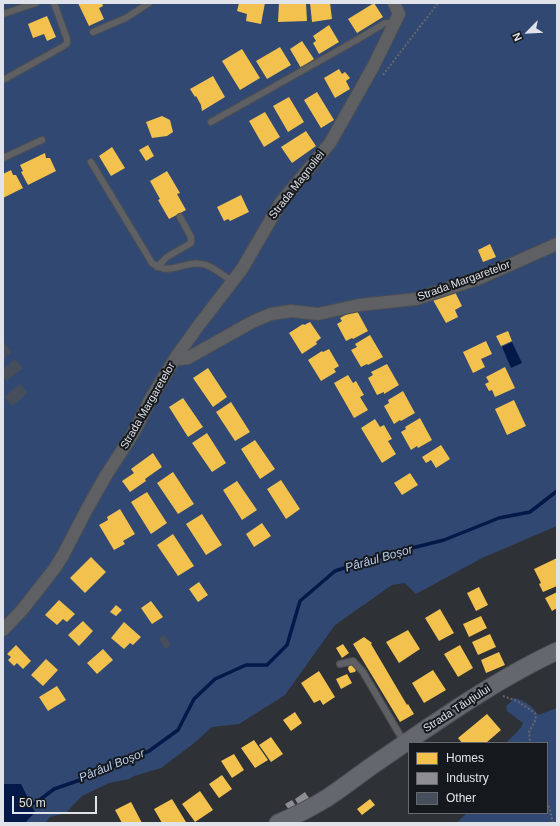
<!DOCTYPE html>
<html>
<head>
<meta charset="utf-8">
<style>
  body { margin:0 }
  #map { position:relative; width:560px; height:826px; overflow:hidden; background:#2e3136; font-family:Arial,sans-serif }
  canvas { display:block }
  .frame { position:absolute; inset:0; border:4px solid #e0e4ea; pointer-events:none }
  .legend { position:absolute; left:408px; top:742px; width:140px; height:72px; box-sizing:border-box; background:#15181c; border:1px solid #666a6e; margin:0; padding:5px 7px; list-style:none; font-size:12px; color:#e0e4ea }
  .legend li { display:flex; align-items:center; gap:8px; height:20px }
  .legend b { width:20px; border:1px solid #666a6e }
  .north { position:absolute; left:508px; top:12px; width:40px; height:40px; -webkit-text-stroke:3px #15181c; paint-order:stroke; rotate:246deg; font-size:11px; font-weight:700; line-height:16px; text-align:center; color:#e0e4ea }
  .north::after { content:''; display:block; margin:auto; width:14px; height:18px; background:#e0e4ea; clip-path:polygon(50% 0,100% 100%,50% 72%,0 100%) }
  .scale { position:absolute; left:12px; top:796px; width:85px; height:18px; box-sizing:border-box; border:2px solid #e0e4ea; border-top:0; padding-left:5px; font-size:12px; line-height:14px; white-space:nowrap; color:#e0e4ea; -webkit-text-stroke:3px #15181c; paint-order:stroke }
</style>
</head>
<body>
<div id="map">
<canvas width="560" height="826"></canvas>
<div class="frame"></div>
<ul class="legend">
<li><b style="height:11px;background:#f2c14e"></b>Homes</li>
<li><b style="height:11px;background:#8d8d92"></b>Industry</li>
<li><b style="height:11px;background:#464e5b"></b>Other</li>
</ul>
<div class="north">N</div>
<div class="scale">50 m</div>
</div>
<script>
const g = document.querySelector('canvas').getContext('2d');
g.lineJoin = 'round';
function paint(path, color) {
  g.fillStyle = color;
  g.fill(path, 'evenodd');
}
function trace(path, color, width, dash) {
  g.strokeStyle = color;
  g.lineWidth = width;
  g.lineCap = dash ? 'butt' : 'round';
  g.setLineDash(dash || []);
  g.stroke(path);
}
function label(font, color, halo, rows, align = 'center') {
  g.font = font + ' Arial,sans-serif';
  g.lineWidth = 4;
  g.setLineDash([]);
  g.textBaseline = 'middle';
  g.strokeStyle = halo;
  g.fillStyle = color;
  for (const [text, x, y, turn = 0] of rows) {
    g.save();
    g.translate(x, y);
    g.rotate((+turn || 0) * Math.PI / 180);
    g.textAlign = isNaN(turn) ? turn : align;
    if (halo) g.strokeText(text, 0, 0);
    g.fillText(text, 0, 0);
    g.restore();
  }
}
const green = new Path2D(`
  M3,3H557V526L482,558L416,594L405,583L392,585L335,625L285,695L239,724L212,727L193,744L161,768L134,776L129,779L109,783L82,796L66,813L50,817L45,823H3Z
  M513,698C523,699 533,706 538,715L557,708V823H456L467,813H547V743H506C511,737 521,730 523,723L507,711L506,706L512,701Z`);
const water = new Path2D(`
  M512,342L522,363L511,368L502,347Z
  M3,784H21L35,812L25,823H3Z`);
const homes = new Path2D(`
  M78,3H102L103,6L99,8L104,19L89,26Z
  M239,3H265L261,24L246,21L247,14L237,11Z
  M279,3H306L307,21L278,22Z
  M310,3H330L332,19L312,22Z
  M374,3L383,17L357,33L348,19Z
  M47,16L56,37L47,41L44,34L33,38L28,24Z
  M329,25L339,42L319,54L313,43L316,41L313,36Z
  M302,41L314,59L301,68L290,49Z
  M280,47L291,65L267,79L256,61Z
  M242,49L260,78L240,90L222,61Z
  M339,69L342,74L345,72L350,78L346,81L350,89L335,98L324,78Z
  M213,76L225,97L202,111L201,105L196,96L195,97L190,89Z
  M317,92L334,120L321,128L304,100Z
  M289,97L304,122L288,132L273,106Z
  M265,112L280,137L264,147L249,121Z
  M162,116L170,120L173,132L167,136L152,138L146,122Z
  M306,131L316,146L292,163L281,147Z
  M148,145L154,156L146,161L139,150Z
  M112,147L125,168L111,176L99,156Z
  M45,153L46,158H50L56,171L28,185L21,172L23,171L20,165Z
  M11,170L13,175H16L23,188L3,198V174Z
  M167,171L180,193L177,194L186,210L169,219L158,200L160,199L150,181Z
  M241,195L249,212L230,221L228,219L224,221L217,207Z
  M490,244L496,257L483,262L478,250Z
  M454,290L462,306L455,310L458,317L446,323L433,300Z
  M356,309L368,331L353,339L352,338L346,341L337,324L342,321L340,318Z
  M310,322L321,338L316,342L317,344L302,354L289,333L303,324L304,325Z
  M508,331L512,341L501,346L496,336Z
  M370,335L383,357L368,365L367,364L361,367L351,350L357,347L355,344Z
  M486,341L492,354L481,359L485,367L473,373L463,352Z
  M329,349L339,366L334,369L336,372L321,381L308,360L322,351L323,352Z
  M387,364L399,385L384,394V392L377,395L368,378L373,375L371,372Z
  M505,367L515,388L495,397L492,390L489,391L485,384L489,382L486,377Z
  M208,368L227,397L213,407L193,378Z
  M348,375L353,383L356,381L364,395L360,397L368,410L354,418L334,383Z
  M403,391L415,413L401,421L400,420L394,424L384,406L389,403L388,400Z
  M183,398L203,427L188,437L169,407Z
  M514,400L526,426L507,435L495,409Z
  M231,402L250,432L235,441L216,412Z
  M420,418L432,440L418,448L417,446L411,450L401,432L406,429L405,427Z
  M375,419L380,427L384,425L392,439L388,441L396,454L382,463L361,428Z
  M207,433L226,463L212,472L192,443Z
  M255,440L275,469L260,479L241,449Z
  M441,445L450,459L436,468L431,460L426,463L422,457Z
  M153,453L162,467L145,479L146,481L130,492L122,481L134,473L131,469Z
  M173,472L194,504L178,514L157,483Z
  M410,473L418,485L402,495L394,483Z
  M281,480L300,509L286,519L267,489Z
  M237,481L257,510L242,520L223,490Z
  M147,492L167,523L151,534L131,502Z
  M120,509L135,534L123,541L125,544L114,550L99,525L108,520L107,517Z
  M202,514L222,545L206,555L186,524Z
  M262,523L271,536L254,547L246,534Z
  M173,534L194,566L178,576L157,545Z
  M91,557L106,572L85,593L70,578Z
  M557,558V586L543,592L539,584L541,583L534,569Z
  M199,582L208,595L198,602L189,589Z
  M479,587L488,605L476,611L467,593Z
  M557,592V608L552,611L545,598Z
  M59,600L75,614L67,622L63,619L57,625L45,615Z
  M151,601L163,617L152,624L141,608Z
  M116,605L122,610L116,616L110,612Z
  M440,609L454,633L439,641L425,618Z
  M481,616L487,628L469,637L463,624Z
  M83,621L93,631L79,646L68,635Z
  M124,622L141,637L133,645L130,643L124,649L111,638Z
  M408,630L420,649L399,663L386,642Z
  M490,634L496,647L478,655L472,642Z
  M364,637L372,643L371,644L407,705L408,704L414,714L400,722L353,644Z
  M343,644L349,653L342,658L336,648Z
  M16,645L31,661L23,669L17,663L14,666L8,660L11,657L7,654Z
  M460,645L473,668L458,677L444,654Z
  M103,649L113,660L97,674L87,663Z
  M499,652L505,665L486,673L481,660Z
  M46,659L58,670L43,686L31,675Z
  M354,664L357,668L355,672L350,673L348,669L349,665Z
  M433,670L446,690L424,703L412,683Z
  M319,671L335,697L323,705L320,700L314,703L301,683Z
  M347,674L352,683L341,689L336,679Z
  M57,686L66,700L48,711L39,697Z
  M295,712L302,723L291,731L283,720Z
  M487,714L501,730L486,743H469L468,742L462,743L458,738Z
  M271,737L283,754L271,762L259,745Z
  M254,740L268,760L255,768L241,748Z
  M234,754L244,770L232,778L221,761Z
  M222,775L232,789L219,798L209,784Z
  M200,791L213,810L195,822L182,804Z
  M172,799L186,822L185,823H162L154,809Z
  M370,799L375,805L362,815L357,809Z
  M131,802L142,823H122L115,810Z`);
const industry = new Path2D(`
  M305,792L311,801L300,808L295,799Z
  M292,800L298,809L291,813L285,804Z`);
const stream = new Path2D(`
  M28,806L37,802L54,789L80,780L96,771L122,764L149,751L178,730L194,699L215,679L246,665H267L287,645L300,601L335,571L388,554L444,540L499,518L530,512L557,491`);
const building = new Path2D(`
  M4,342L12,352L3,359V344Z
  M15,359L23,368L7,381L3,377V369Z
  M20,384L28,393L12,406L4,397Z
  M164,635L171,645L165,649L159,639Z`);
const path = new Path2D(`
  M383,75L438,3
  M503,696L517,701L535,713L536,719L529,732L530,743
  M547,802L549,807L553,823`);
const lane = new Path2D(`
  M3,14L36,3
  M93,32L126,18L149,3
  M3,80L64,46L67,43V39L54,3
  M211,122L355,41L385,23H388L393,25
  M3,158L42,140
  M91,162L152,263C172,278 185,258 206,265C215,268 225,277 233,282
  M157,267L167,257L191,243V237L180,217
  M340,664L353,661L363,672L404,742`);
const street = new Path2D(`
  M176,357L181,359L188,358L252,322L271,314L291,311L318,314L359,305L416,299L480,278L557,244
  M3,630L22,610L55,568L63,555L87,509L105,477L134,432L151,398L176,357L199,325L242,269L281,202L330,143L373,67L399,14L394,3`);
const secondary = new Path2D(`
  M278,823C295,816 311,808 327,798C344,787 360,774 376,763C435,723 493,681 557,651`);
const streetNames = [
  ["Strada Magnoliei",297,185,-52],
  ["Strada Margaretelor",464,281,-20],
  ["Strada Margaretelor",148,406,-60],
  ["Strada Tăuțiului",457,709,-33]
];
const waterNames = [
  ["Pârâul Boșor",379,559,-16],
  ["Pârâul Boșor",112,766,-22]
];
paint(green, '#314972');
paint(water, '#04184a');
paint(homes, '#f2c14e');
paint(industry, '#8d8d92');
trace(stream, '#04184a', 3.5);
paint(building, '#464e5b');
trace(lane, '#4b4e53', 8);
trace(street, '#4b4e53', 14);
trace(secondary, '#4b4e53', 19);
trace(path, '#65676b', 2, [2, 2]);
trace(lane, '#5e6063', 6);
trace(street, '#5e6063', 12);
trace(secondary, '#64676e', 17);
label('11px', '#e0e4ea', '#15181c', streetNames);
label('italic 12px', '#b8cdf0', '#15181c', waterNames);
</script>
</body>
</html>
